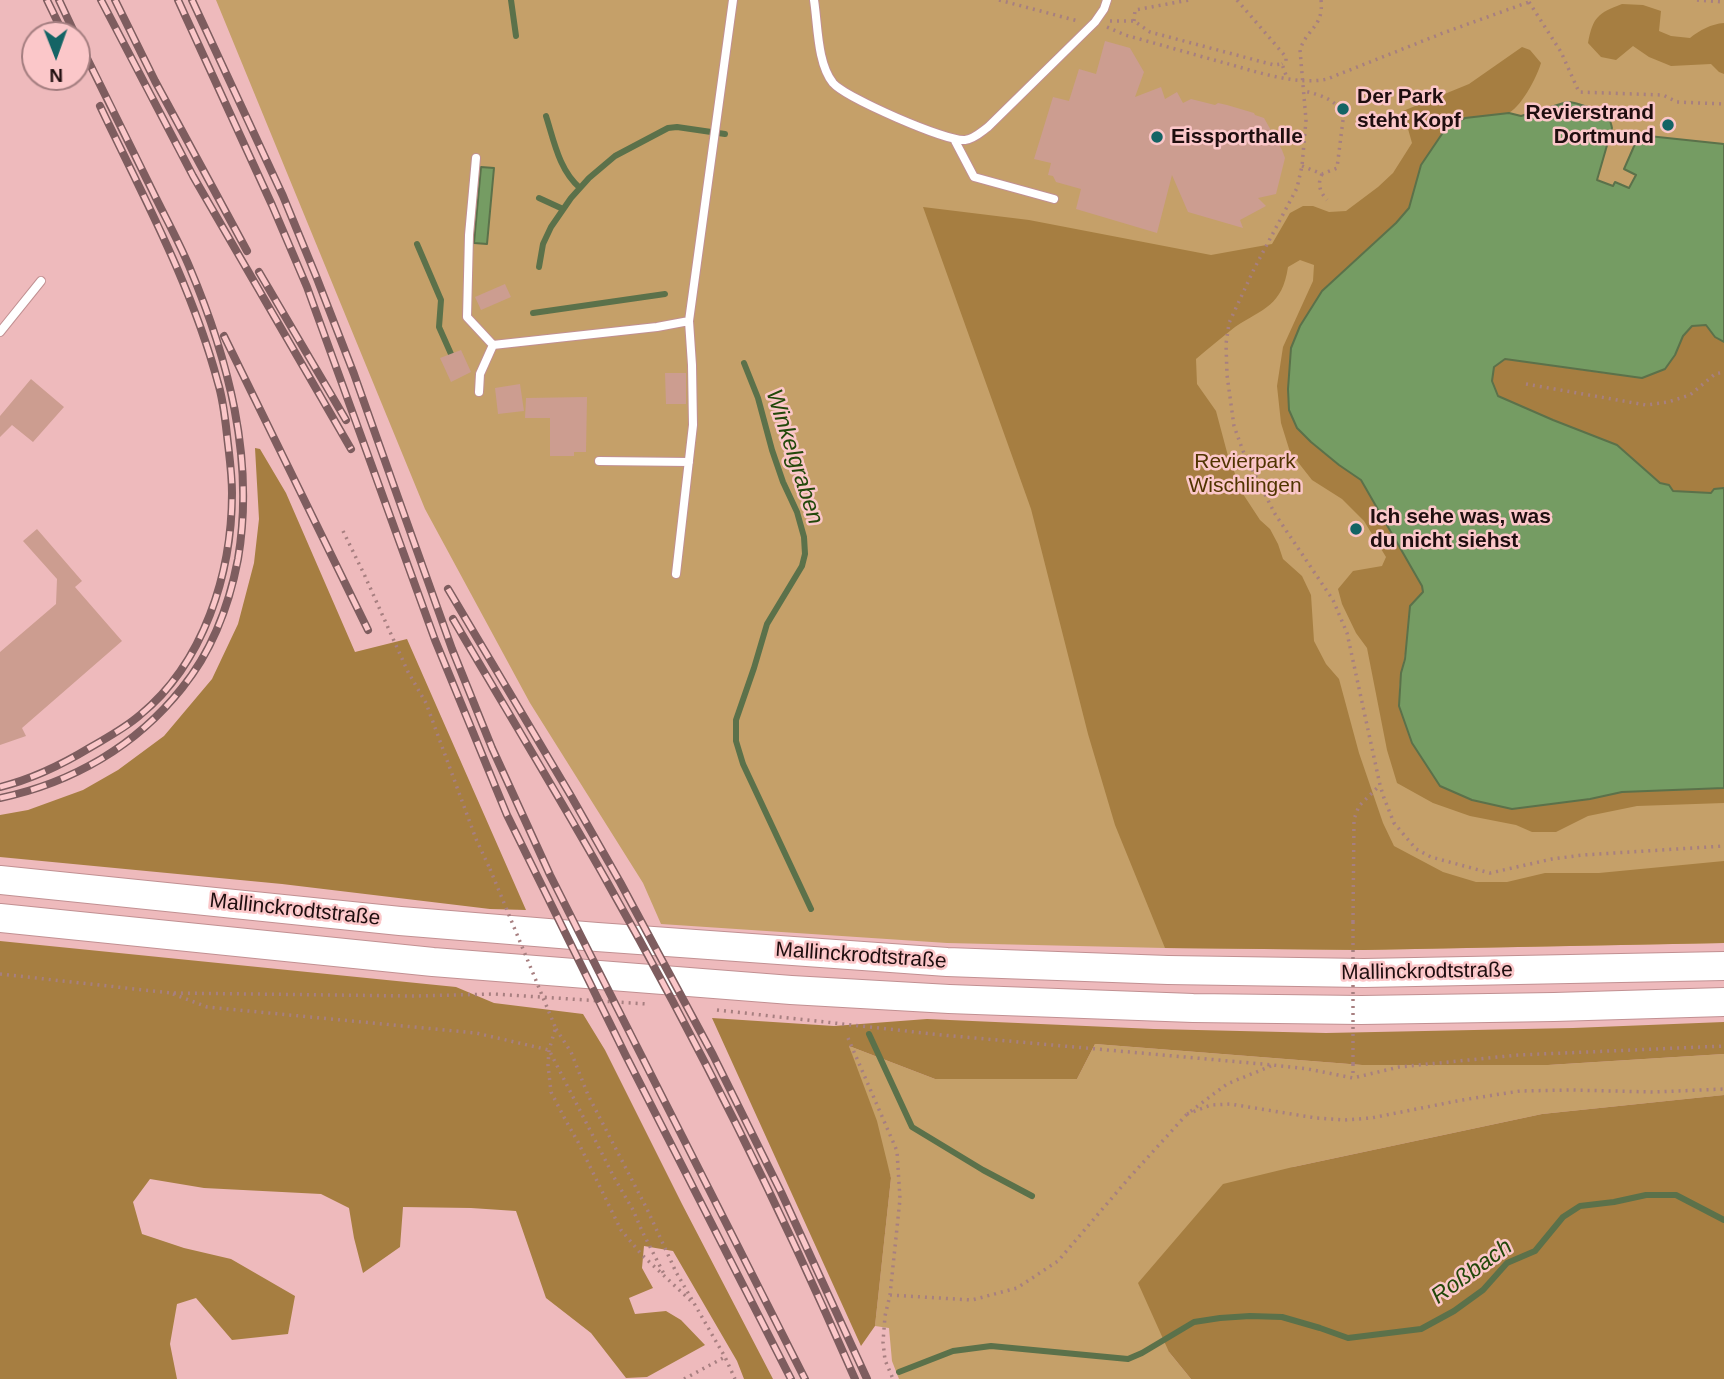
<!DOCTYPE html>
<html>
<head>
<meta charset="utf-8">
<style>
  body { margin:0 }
  #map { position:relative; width:1724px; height:1379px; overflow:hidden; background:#eebabc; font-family:Arial,sans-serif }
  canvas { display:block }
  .north { position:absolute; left:21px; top:21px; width:70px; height:70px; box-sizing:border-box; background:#fbc7c9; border:2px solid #a37d7f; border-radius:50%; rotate:179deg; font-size:19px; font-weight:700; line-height:28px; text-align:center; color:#1f0e0f }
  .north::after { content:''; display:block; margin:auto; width:24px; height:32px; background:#146465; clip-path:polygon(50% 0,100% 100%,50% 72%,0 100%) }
</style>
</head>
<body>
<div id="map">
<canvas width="1724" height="1379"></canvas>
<div class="north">N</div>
</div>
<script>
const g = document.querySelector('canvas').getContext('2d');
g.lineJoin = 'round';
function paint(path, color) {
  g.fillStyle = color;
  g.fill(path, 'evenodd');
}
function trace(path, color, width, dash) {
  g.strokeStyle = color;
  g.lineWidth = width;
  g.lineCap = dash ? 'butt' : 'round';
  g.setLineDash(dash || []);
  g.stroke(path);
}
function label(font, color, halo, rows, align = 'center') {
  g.font = font + ' Arial,sans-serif';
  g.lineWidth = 5;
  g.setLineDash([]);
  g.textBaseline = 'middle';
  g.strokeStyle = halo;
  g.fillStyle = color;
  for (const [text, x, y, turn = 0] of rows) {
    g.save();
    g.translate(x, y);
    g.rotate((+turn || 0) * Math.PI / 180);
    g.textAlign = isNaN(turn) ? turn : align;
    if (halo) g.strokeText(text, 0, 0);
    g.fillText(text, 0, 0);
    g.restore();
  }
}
const green = new Path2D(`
  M216,0H1724V943L1363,950L1165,948L947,943L661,924L643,883L530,703L425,509Z
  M1095,1044L1362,1065H1548L1724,1054V1095L1542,1114L1293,1167L1169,1352L1191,1379H899L892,1361L889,1328L875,1326L891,1178L849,1046L935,1079H1077Z`);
const forest = new Path2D(`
  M1622,4L1643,5L1661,11L1659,31L1671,36L1690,38C1700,30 1711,24 1724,23V74L1719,72L1711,64L1671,66L1649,57L1633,46L1616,60L1601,57L1588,43C1593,17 1598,13 1622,4Z
  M1522,47L1530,50L1541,63C1537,77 1520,110 1506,114C1493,117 1478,116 1465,118L1421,165L1409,208L1396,223L1322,291L1300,326L1291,348L1339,465L1361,480L1422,586L1423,592L1410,606L1408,636L1399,688V706L1412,743L1590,799L1622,792L1724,788V803L1637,806L1588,816L1556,832H1532L1516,825L1470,816L1433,803L1397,783L1387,750L1367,648L1356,633L1342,604L1338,589L1353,571L1382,566L1386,557L1364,521L1342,499L1312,480L1290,452L1281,423L1277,386L1283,347L1313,281L1314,265L1300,260L1288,267C1282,306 1264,308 1235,327C1222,337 1209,348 1196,359L1197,384L1216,411L1228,456L1243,494L1260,520L1270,529L1278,544L1283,559L1302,576L1311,595L1314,641L1326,664L1339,679L1359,753L1383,823L1394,846L1443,872L1476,882H1507L1545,873H1599L1724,861V943L1363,950L1165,948L1115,825L1088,734L1031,509L923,207L1029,220L1211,255L1272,244L1290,213L1303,206H1313L1329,212L1346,211L1378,187L1393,173L1412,143L1403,111L1469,84Z
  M1706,325L1715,337L1724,342V488L1714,489L1711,493L1673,491L1660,483L1617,445L1553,420L1498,396L1492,381L1494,367L1504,359L1609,374L1675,355L1683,336L1692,326Z
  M255,448L260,449L286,493L355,652L407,639L526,910L490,909L282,884L0,857V815L28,810L83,790L118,770L164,736L212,679L238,624L254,563L259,519Z
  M0,941L456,987L494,1003L583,1014L605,1050L682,1204L773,1379H744L737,1361L673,1251L644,1246L642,1268L653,1288L629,1298L635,1314L666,1311L681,1320L705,1345L647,1377L626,1378L591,1333L546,1298L516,1211L471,1208L403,1207L400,1247L363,1273L354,1238L349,1208L321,1194L204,1188L150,1179L133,1202L142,1234L184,1248L231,1259L295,1296L288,1334L232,1340L196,1298L177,1304L170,1344L177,1379H0Z
  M712,1018L834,1026L927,1019L1154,1029L1326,1033L1573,1028L1724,1022V1054L1548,1065H1362L1095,1044L1077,1079H935L849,1046L877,1121L891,1178L875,1326L861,1346Z
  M1724,1095V1379H1191L1169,1352L1138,1283L1223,1184L1293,1167L1542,1114Z`);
const water = new Path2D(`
  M1567,102C1576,102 1601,111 1608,117C1611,121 1611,124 1612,128L1597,180L1613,186L1615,182L1629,188L1636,175L1624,169L1639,135L1724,144V342L1715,337L1706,325L1692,326L1683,336L1675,355L1665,369L1642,378L1505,359L1494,367L1492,381L1498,396L1553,420L1617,445L1660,483L1669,485L1673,491L1711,493L1714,489L1724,488V788L1622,792L1590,799L1512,809L1472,800L1440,786L1412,743L1399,706L1401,673L1405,659L1410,606L1423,592L1422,586L1361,480L1339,465L1311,442L1297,428L1289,410L1288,389L1291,348L1300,326L1322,291L1396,223L1409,208L1421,165L1446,128L1465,118L1509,113L1521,116Z
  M481,167L494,168L487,244L474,243Z`);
const stream = new Path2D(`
  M511,0L516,36
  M546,116C554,141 559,170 580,188
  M539,198L563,209
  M417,244L441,300L439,327L451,354
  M539,267L543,244L551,227L571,198L589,178L615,156L668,128L677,127L725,134
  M533,313L665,294
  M744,363L758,398L772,450L783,482L797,512L804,537L805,554L802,566L767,624L754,668L736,720V741L743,764L811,909
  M869,1034L912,1127L983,1170L1032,1196
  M899,1372L953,1351L991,1346L1128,1359L1142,1353L1194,1322L1220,1318L1250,1316L1282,1317L1320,1328L1348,1338L1421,1329L1454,1311L1483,1290L1507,1263L1535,1251L1563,1217L1580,1206L1614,1202L1646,1195H1676L1724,1220`);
const building = new Path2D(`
  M1105,41L1130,48L1144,72L1135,97L1161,87L1165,99L1177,92L1183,103L1191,99L1215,105L1218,103L1227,105L1254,113L1255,115L1264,118L1282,150L1285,158L1276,194L1258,198L1266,206L1240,220L1243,228L1188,212L1172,175L1157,233L1076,209L1081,189L1056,182L1053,176L1048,175L1051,163L1034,159L1053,97L1069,101L1079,69L1096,74Z
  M505,284L511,297L481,310L475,297Z
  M461,350L471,372L451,382L440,358Z
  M665,373H686V404H666Z
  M31,379L64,407L33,442L12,425L0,437V416Z
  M520,384L524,411L498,414L495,388Z
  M587,397L586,452H574V456H550V418H525L526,398Z
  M37,529L82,581L75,587L122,641L22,728L26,736L0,745V652L56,604L57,579L23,541Z`);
const path = new Path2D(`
  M999,0L1078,21
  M1237,0L1286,57V62L1282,64
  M1321,0C1324,27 1307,28 1300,50L1306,120L1302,166L1297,188L1254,269L1229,323L1226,344L1227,375L1234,426L1243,451L1275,514L1333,600L1347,633L1380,785L1384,798L1394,823L1416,849L1431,857L1490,873L1552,859L1583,855L1724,846
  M1697,0L1724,2
  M1529,2L1561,52L1579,92L1663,95L1677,102L1724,104
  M1110,21H1134L1150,32L1274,65L1282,64L1287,78
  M1134,21L1135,10L1189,0
  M1107,27L1125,35C1158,44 1192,54 1225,63C1254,71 1297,86 1327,79L1443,33L1529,2V0
  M1302,166L1322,174L1337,168L1343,120C1342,101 1321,95 1304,91
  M1322,174C1317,184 1320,192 1327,200
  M1526,384L1646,405L1668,402L1690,395L1715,374L1724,372
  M343,531L364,574L408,672L426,703L476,839L490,869
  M1353,922L1354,819L1359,806L1380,785
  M0,974L171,993L414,996L494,994L647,1004
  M173,994L207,1007L476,1033L549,1050L615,1179L633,1210L642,1231L665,1276
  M717,1010L942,1035L1273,1065L1308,1069L1353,1078L1399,1067L1518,1055L1724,1046
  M556,1029L571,1052L588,1095L647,1209L676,1272L725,1357L735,1379
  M555,1030L549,1050L548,1065L551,1092L566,1121L578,1142L621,1230L642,1255L691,1301
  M848,1038L897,1151L900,1199L890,1295L885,1316L883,1342L885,1360L893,1379
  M1353,1064V1078
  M1187,1114L1211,1105L1230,1104L1316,1118L1344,1120L1371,1118L1462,1100L1520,1091L1571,1090L1654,1092L1724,1089
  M890,1295L972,1300L1017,1288L1058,1261L1129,1178L1187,1114L1227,1084L1271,1066
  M684,1379L725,1357`);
const lane = new Path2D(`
  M814,0C818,25 817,63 833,83C846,98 947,142 965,140C974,139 981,132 988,127L1095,22L1104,9L1107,0
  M954,139L974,177L1054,199
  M476,158L469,235L467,317L493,345L657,327L689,321
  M0,332L41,281
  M479,392L480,374L493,345
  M599,461L689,462
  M676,574L693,425L692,365L689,321L733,0`);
const highway = new Path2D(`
  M0,880L400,921L597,937L947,962L1168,970L1364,973L1724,966
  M0,918L433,962L791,990L949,999L1193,1008L1361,1010L1554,1007L1724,1002`);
const rail = new Path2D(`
  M47,0L64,35
  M59,0L74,32
  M101,0L193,176L351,449
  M115,0L155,81L247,251
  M178,0L272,205L307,287L435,640L507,815L626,1056L791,1379
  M192,0L283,196L316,276L354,374L452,649L492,748L550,875L805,1379
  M259,272L346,420
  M224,336L368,630
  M448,589L571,796L620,882L713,1055L781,1192L867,1379
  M453,619C504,706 557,793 606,880C698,1042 781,1209 855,1379
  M0,787C33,779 63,764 91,747C108,737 125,728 140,715C204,663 232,573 232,493C232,473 229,454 227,435C225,417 223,399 218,383C192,286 143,196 100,106
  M0,798C72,783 136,746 182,688C212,651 229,606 238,559C255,458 228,358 189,266C178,240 164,215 152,190C127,139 102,88 77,38`);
const pathBridge = new Path2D(`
  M490,869L556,1029
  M1353,922V1064`);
const markers = [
  [1343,109,7,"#146465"],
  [1668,125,7,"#146465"],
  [1157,137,7,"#146465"],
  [1356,529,7,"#146465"]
];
const poiNames = [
  ["Der Park",1357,97],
  ["steht Kopf",1357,121],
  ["Revierstrand",1654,113,"right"],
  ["Dortmund",1654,137,"right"],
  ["Eissporthalle",1171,137],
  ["Ich sehe was, was",1370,517],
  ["du nicht siehst",1370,541]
];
const parkNames = [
  ["Revierpark",1245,462],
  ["Wischlingen",1245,486]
];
const streetNames = [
  ["Mallinckrodtstraße",295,910,6],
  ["Mallinckrodtstraße",861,956,4],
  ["Mallinckrodtstraße",1427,972,-1]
];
const waterNames = [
  ["Winkelgraben",794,457,72],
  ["Roßbach",1472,1272,-36]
];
paint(green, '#c5a069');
paint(forest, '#a67e41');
paint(water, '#759c63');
trace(water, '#5b714a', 2);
trace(stream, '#5b714a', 6);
paint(building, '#cc9d90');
trace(lane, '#c19092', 10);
trace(highway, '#c19092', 30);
trace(path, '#a77f80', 3.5, [2, 5]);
trace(lane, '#fff', 8);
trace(highway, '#fff', 28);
trace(rail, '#7e5d5f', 8);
trace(rail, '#fbc7c9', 5, [16]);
trace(pathBridge, '#a77f80', 3.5, [2, 5]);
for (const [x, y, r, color] of markers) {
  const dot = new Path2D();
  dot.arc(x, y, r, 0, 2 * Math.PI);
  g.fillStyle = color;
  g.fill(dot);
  trace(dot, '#fbc7c9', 2.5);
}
label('bold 21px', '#1f0e0f', '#fbc7c9', poiNames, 'left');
label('21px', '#503400', '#fbc7c9', parkNames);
label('21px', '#1f0e0f', '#fbc7c9', streetNames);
label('italic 23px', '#22480a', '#fbc7c9', waterNames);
</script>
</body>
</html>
